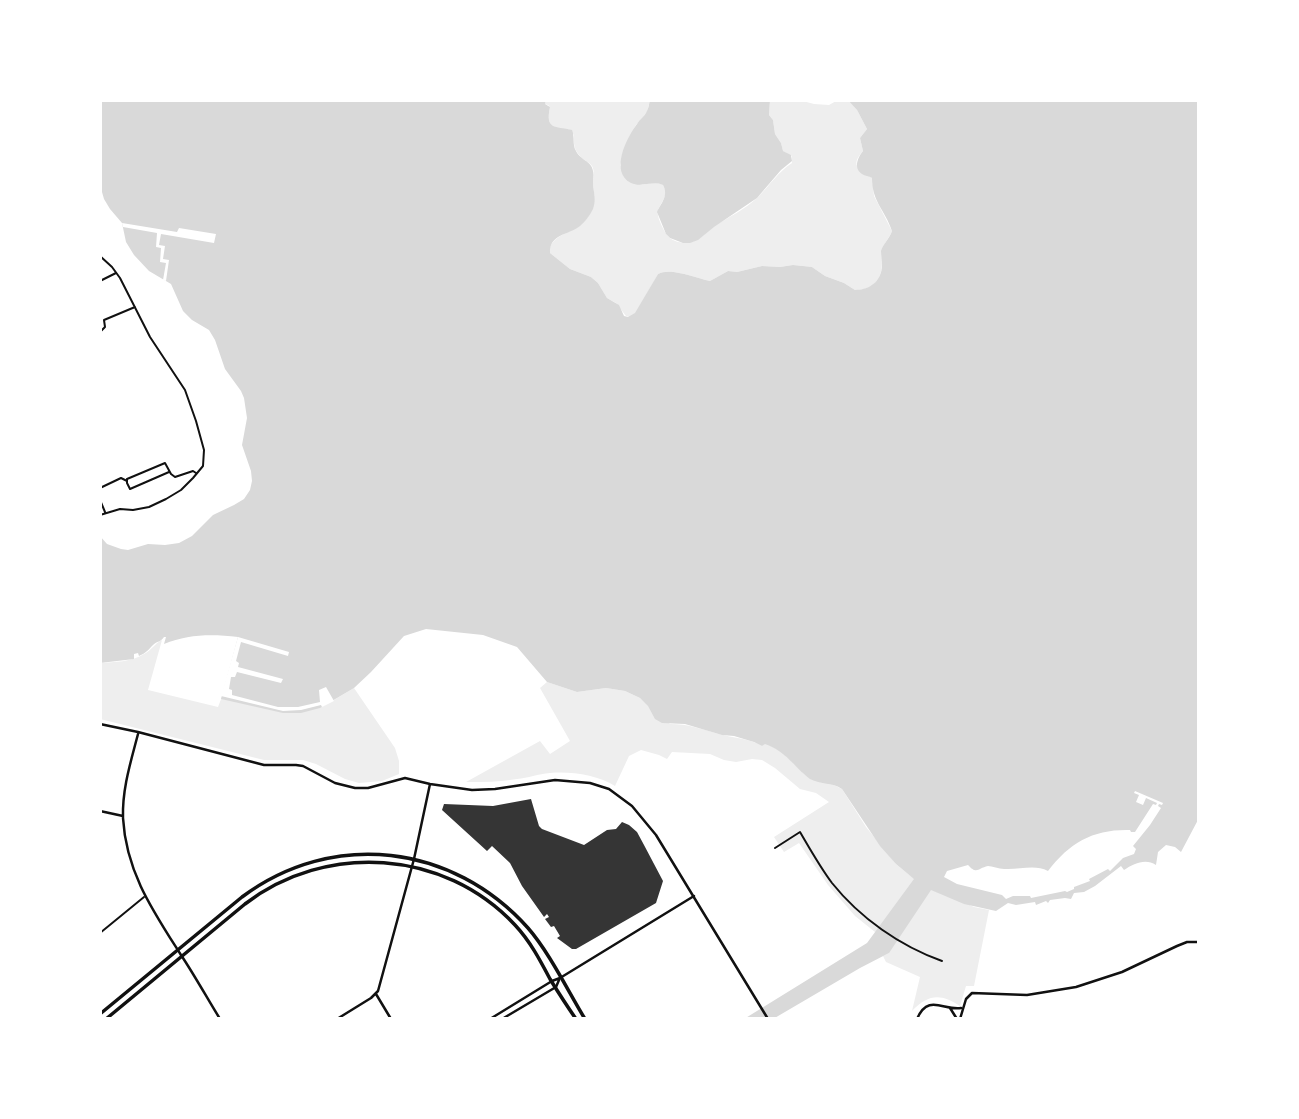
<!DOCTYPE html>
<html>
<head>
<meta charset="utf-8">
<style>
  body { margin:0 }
  #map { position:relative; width:1299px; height:1119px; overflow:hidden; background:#fff; font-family:Mulish,sans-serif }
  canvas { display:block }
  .frame { position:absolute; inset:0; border:102px solid #fff; pointer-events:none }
</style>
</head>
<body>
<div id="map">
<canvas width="1299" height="1119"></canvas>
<div class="frame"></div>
</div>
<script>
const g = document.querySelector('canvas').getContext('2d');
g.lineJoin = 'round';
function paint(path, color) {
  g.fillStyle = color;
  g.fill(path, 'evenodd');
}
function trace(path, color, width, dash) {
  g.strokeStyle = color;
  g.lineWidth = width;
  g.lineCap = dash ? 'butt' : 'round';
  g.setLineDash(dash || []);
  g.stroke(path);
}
const green = new Path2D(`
  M546,100H650L647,112L636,125L630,135L620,165L623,175L642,185L655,182L663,185C669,196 662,200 658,210C656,216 663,229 667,235C672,242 683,244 691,242C700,240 706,232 713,227C728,217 745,210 758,197C770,185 778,172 792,163V156L783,151L781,143L775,134L773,120L769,115L770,100H799L814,104L829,105L838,100H849L857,110L867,129L860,138L863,151C849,166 860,170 872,178L874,196L892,231C890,237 886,240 884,246C881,250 883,257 882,262C882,280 873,290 855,290L844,283L825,276L812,267L803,266L793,265L780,267L762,266L737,272L728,271L710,281C695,278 671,267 658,274L636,313L630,317L626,316L616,303L607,298L598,283L591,277L570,269L550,253L549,249C557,229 582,234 592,209C597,199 593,192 593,182C593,176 595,171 592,166C590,163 586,161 583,159C575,152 573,145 574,135L569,129C551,129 546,125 550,107L548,105L545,104Z
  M162,640L148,690L218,707L223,694L322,707L354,688L395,748L399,761V774L382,781L359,783L345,779L316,764L303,760H264L100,719V663C115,662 131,662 144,654C152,650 154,644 162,640Z
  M547,682L577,692L606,688L625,691L640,698L670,724C688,724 702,729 719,734C733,738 748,738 762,746L765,743L781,751L804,774L822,783L832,784L842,789L866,827L896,864L908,874L923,884L974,907L989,910L974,986H966L960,1006C941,993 928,994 912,1011L920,977L886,962L883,956L889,953L875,932L855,916L828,885L799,843L784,852L774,837L829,802L816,793L800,789L775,768L762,760L752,759L736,762L724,760L710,754L672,752L667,759L659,755L641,750L629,756L615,786C598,775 570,771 550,773C538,774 528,778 517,779C500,782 483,782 466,782L540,741L550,754L570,741L540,688Z`);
const water = new Path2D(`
  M100,100H546L545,104L550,107C545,130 555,126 572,130C575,137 572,144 576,151C580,160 592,161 593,171C594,177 593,176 593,182C593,192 597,198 593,209C590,215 585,222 580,226C569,235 549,234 550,253L570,269L591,277L598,283L607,298L619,305L624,316L628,317L635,313L658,274C671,267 695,278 710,281L728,271L737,272L762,266L780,267L793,265L803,266L812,267L825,276L844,283L855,290C872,290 883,279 882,262C882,261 881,252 881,251C883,244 890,238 892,231C885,210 872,202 872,178C869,176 865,176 862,174C853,168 858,157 863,151L860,138L867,129L857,110L848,100H1199V818L1181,852L1175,847L1166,845L1158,852L1156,865C1146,858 1134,863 1124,870L1121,866L1095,886L1084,892L1074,893L1071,899L1065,898L1050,900L1048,903L1046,901L1036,905L1035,902L1016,905L1008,903L996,911L964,904L931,890L889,953L860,968L773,1019H744L867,943L914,879L896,864L880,846L842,789C832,782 821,785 810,779C793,766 787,752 765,744L762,746L754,742L734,736L722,735L685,724L662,723L655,719L648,706L640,698L625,691L606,688L577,692L547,682L517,647L483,635L426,629L404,636L371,672L354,688L320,708L301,713H283L221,699L238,637C212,634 188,634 164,644L166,637H164C161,642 157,641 153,645C148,650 146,653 139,656L138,653L134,654V659L100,663V536L107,544L121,549L128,550L148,544L165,545L179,543L192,536L213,515L234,505L244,499L250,490L252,481L251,471L242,445L247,418L244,398L241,391L225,369L215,340L209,330L192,320L183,311L171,284L149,271L134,255L126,242L122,223L110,209L104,199L100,185ZM1135,791L1163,803L1162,805L1159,804L1158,806L1161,808L1150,825L1133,846L1136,849L1134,854L1123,858L1110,871L1108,869L1089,879L1090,881L1074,887V889L1067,892L1065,891L1031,898L1030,896H1013L1006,899L1002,895L957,884L944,877L947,871L968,865C977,875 978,868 988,866C992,866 999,869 1004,869C1019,870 1035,864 1048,871C1070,842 1094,829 1130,830L1131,832H1135L1153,804L1156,805L1157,803L1146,798L1143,805L1136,802L1139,795L1134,793Z
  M650,100H770L769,115L773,120L775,134L781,143L783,151L791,155L792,161L781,170L757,198L714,227L698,240L690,243H683L670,238L666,234L657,212C661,203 669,196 663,185C652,180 642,188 631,183C609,172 627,137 637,124C640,119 645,116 647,111C649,107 649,103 650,100Z`);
const pier = new Path2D(`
  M122,223L177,232L179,228L216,234L214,243L161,234L159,245L165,246L163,259L169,260L166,281L163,280L166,263L160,262L161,248L156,247L157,233L123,227Z
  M238,637L289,652L288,656L241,642L236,661L239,663L238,667L283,679L281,683L237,672L235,677H231L229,689L232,690V695L278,707H298L320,702L319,690L326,687L334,701L322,707L321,705L301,710L283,711L221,696Z`);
const building = new Path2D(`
  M531,799L539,826L542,829L584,845L607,830L616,829L622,822L629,825L637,832L644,845L663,881L656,903L576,949H572L557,938L560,936L554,926L551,927L545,919L549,917L547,914L544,917L522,886L510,863L492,846L487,851L442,810L444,804L493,806Z`);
const minor = new Path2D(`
  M100,256L112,267L120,278L150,337L185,390L196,421L204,450L203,466L193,478L181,490L166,499L149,507L133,510L120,509L100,515
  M100,281L116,273
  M100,332L105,327L104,320L135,307
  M169,472L130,489L127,483V479L165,463L171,474L175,477L193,471L196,473
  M100,488L121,478L127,481
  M100,500L105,512
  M775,848L800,832C810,849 820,867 832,883C860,918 900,946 942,961
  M100,933L144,897`);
const tertiary = new Path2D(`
  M100,724L138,732L264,765H296L303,766L335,783L355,788H368L405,778L430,784L472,790L495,789L555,780L590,783L609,789L632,806L656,835L768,1019
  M138,734C131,761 122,789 123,818C126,872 153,911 181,955C195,976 207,998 220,1019
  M100,811L123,816
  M376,994L391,1019
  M950,1008L957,1019
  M337,1019L371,998L378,991L414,859L430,784
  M917,1019C928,993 944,1011 961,1008
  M960,1019L966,999L972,993L1027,995L1076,987L1122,972L1177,946L1187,942H1199`);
const secondary = new Path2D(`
  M490,1019L552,981L560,978L694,896
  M502,1019L556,987L559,980`);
const primary = new Path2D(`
  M100,1014L242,897C333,829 453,844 528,928C549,952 568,991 585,1019
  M106,1019L245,904C326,842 444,849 515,925C530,941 540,960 550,979C558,992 567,1006 576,1019`);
paint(green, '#eee');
paint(water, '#d9d9d9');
paint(pier, '#fff');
paint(building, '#353535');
trace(minor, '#111', 2);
trace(tertiary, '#111', 2.5);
trace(secondary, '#111', 2.5);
trace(primary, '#111', 3.5);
</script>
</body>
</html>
